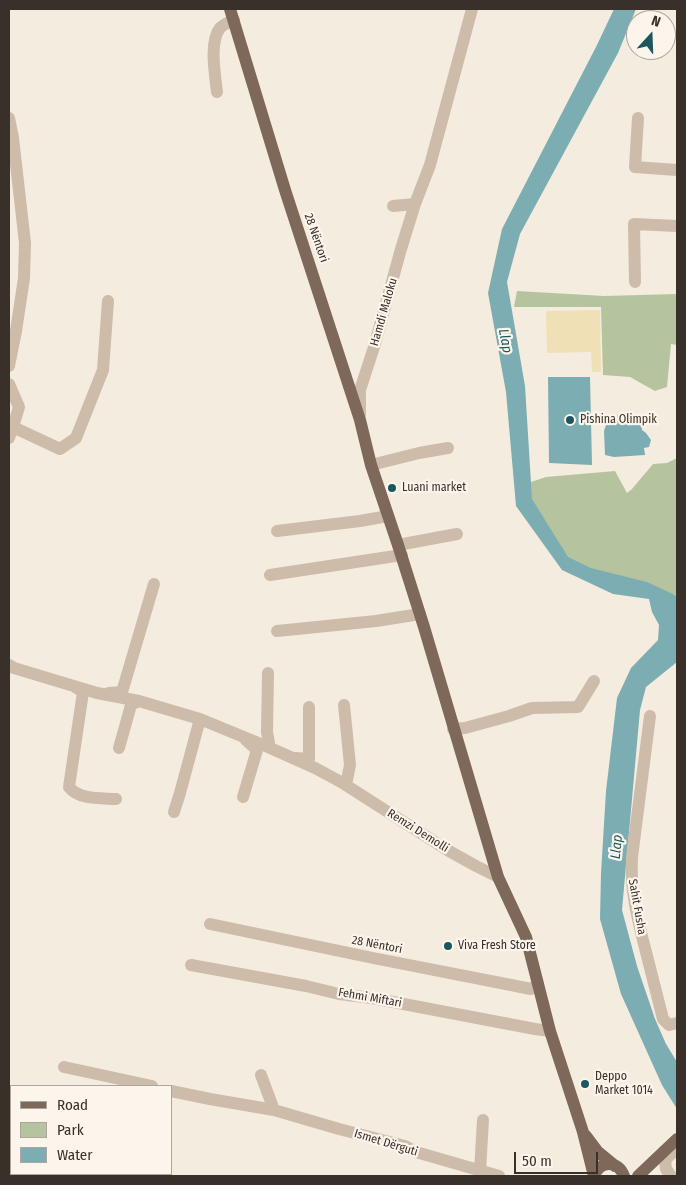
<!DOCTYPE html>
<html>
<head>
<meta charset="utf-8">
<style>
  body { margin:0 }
  #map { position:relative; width:686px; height:1185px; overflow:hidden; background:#f4ecdf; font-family:"Fira Sans Condensed",sans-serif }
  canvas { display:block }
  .frame { position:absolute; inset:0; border:10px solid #3a302a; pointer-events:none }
  .legend { position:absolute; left:10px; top:1085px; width:162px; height:90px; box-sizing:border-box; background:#fbf5ec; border:1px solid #aea69e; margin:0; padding:6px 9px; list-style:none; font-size:15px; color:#3a302a }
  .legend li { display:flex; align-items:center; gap:10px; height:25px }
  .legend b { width:25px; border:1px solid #aea69e }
  .north { position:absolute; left:626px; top:10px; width:50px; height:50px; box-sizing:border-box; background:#fbf5ec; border:1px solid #aea69e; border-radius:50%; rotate:20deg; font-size:14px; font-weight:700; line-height:20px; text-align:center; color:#3a302a }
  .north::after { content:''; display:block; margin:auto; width:18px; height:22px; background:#1d565f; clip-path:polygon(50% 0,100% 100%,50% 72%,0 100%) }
  .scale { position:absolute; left:514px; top:1152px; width:84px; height:22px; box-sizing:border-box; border:2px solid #3a302a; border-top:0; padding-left:6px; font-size:15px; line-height:18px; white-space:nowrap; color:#3a302a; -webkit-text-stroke:4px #fbf5ec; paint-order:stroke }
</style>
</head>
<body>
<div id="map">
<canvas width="686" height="1185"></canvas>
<div class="frame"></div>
<ul class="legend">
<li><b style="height:6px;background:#7d685a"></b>Road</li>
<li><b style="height:14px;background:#b5c49e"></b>Park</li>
<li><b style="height:14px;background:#7cadb3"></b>Water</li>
</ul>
<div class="north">N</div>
<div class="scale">50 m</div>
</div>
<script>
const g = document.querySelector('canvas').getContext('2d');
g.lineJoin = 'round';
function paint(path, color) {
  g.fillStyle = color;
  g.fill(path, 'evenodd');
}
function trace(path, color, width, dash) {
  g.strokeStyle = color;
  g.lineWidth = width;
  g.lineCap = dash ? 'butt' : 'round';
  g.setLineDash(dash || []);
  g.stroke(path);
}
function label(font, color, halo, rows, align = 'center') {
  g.font = font + ' "Fira Sans Condensed",sans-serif';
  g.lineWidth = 4.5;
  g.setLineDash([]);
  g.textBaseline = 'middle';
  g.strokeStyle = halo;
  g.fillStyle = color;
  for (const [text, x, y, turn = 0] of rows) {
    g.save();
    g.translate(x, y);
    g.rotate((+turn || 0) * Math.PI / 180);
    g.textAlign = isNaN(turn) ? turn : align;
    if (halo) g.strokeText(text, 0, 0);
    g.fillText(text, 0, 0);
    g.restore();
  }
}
const green = new Path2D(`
  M517,291L604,296L677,294V345L671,344L667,387L655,391L630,377L603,375L601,307H514Z
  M677,458V594L672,596L566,563L525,503V484L546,477L615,471L627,493L632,489L653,464L667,463Z`);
const sand = new Path2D(`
  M600,310L601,372H592L591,352L547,353L546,311Z`);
const water = new Path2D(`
  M614,9H636L618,53L520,234L507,282L525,386L532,499L568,557L591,568L647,582L677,596V662L646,687L640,710L622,910L637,966L655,1019L666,1044L677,1062V1109L662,1085L621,994L600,919L601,873L606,791L617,698L631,668L658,640L659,625L652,612L649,599L613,594L562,570L516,506L506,392L488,293L502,229L597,45Z
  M548,377H590L592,465L549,463Z
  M618,414H628L631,418L641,419L642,430L646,433L651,440L649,447L644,448L645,455L614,457L605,455L604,431L608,419L615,420Z`);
const minor = new Path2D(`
  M217,92C215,74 209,42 220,28C224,24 229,22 234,20
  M9,118L13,138L25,243L24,278L16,331L9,366
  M638,118L635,167L677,170
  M393,206L415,204
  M635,282L634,224L677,226
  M9,384L19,407L13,427L9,438
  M360,415V390L374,347L401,249L415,204L430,165L472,9
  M13,427L60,449L76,438L103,370L108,301
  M371,465L419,453L448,448
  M277,531L360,521L388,516
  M398,545L457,534
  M270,575L402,555
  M277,631L376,621L420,614
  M9,665L14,668L97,693L139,701L200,719L268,747L315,768L341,782L449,851L476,866L498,877
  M268,673L267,732L269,743L268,747
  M75,687L83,692L69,787C79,800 101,798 116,799
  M109,693L122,692L154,584
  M650,716L632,857C630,889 637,917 645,948C651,972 657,995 663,1019L669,1025L677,1023
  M453,729L465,728L509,716L532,708L578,707L594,681
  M119,748L131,705L139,701
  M296,758L309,759V707
  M341,782L347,780L350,765L344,705
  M243,797L257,750L246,740
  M174,812L180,793L200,719
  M210,924L373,958L511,985L531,989L538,984
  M191,965L306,986L339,994L372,998L535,1029L550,1031
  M64,1067L152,1086
  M261,1075L274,1110
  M171,1091L210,1099L274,1110L339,1129L405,1146L416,1152L499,1176
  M480,1171L483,1120
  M671,1176L666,1169L665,1160L671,1154L677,1151`);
const major = new Path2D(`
  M230,9L285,190L360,420L371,465L398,545L424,627L498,877L526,937L550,1031L583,1132L594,1176
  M586,1136L598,1152L615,1166
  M594,1176C600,1160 618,1160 624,1176
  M638,1176L677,1139`);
const markers = [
  [570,420,5,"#1d565f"],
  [392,488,5,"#1d565f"],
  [448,946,5,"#1d565f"],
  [585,1084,5,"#1d565f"]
];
const streetNames = [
  ["28 Nëntori",316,238,71],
  ["Hamdi Maloku",384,312,-74],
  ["Remzi Demolli",418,831,32],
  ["Sahit Fusha",637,907,80],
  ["28 Nëntori",377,945,11],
  ["Fehmi Miftari",370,998,10],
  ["Ismet Dërguti",386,1143,17]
];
const poiNames = [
  ["Pishina Olimpik",580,420],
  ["Luani market",402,488],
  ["Viva Fresh Store",458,946],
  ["Deppo",595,1077],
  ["Market 1014",595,1091]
];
const waterNames = [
  ["Llap",505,341,79],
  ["Llap",617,847,-85]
];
paint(green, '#b5c49e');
paint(sand, '#f0e0b5');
paint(water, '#7cadb3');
trace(minor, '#cdbcaa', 12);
trace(major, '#7d685a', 12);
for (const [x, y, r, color] of markers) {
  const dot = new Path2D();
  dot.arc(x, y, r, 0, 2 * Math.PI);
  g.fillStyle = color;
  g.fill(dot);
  trace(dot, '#fbf5ec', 2);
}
label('12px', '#3a302a', '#fbf5ec', streetNames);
label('12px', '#3a302a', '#fbf5ec', poiNames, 'left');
label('italic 14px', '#1d565f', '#fbf5ec', waterNames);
</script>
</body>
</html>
